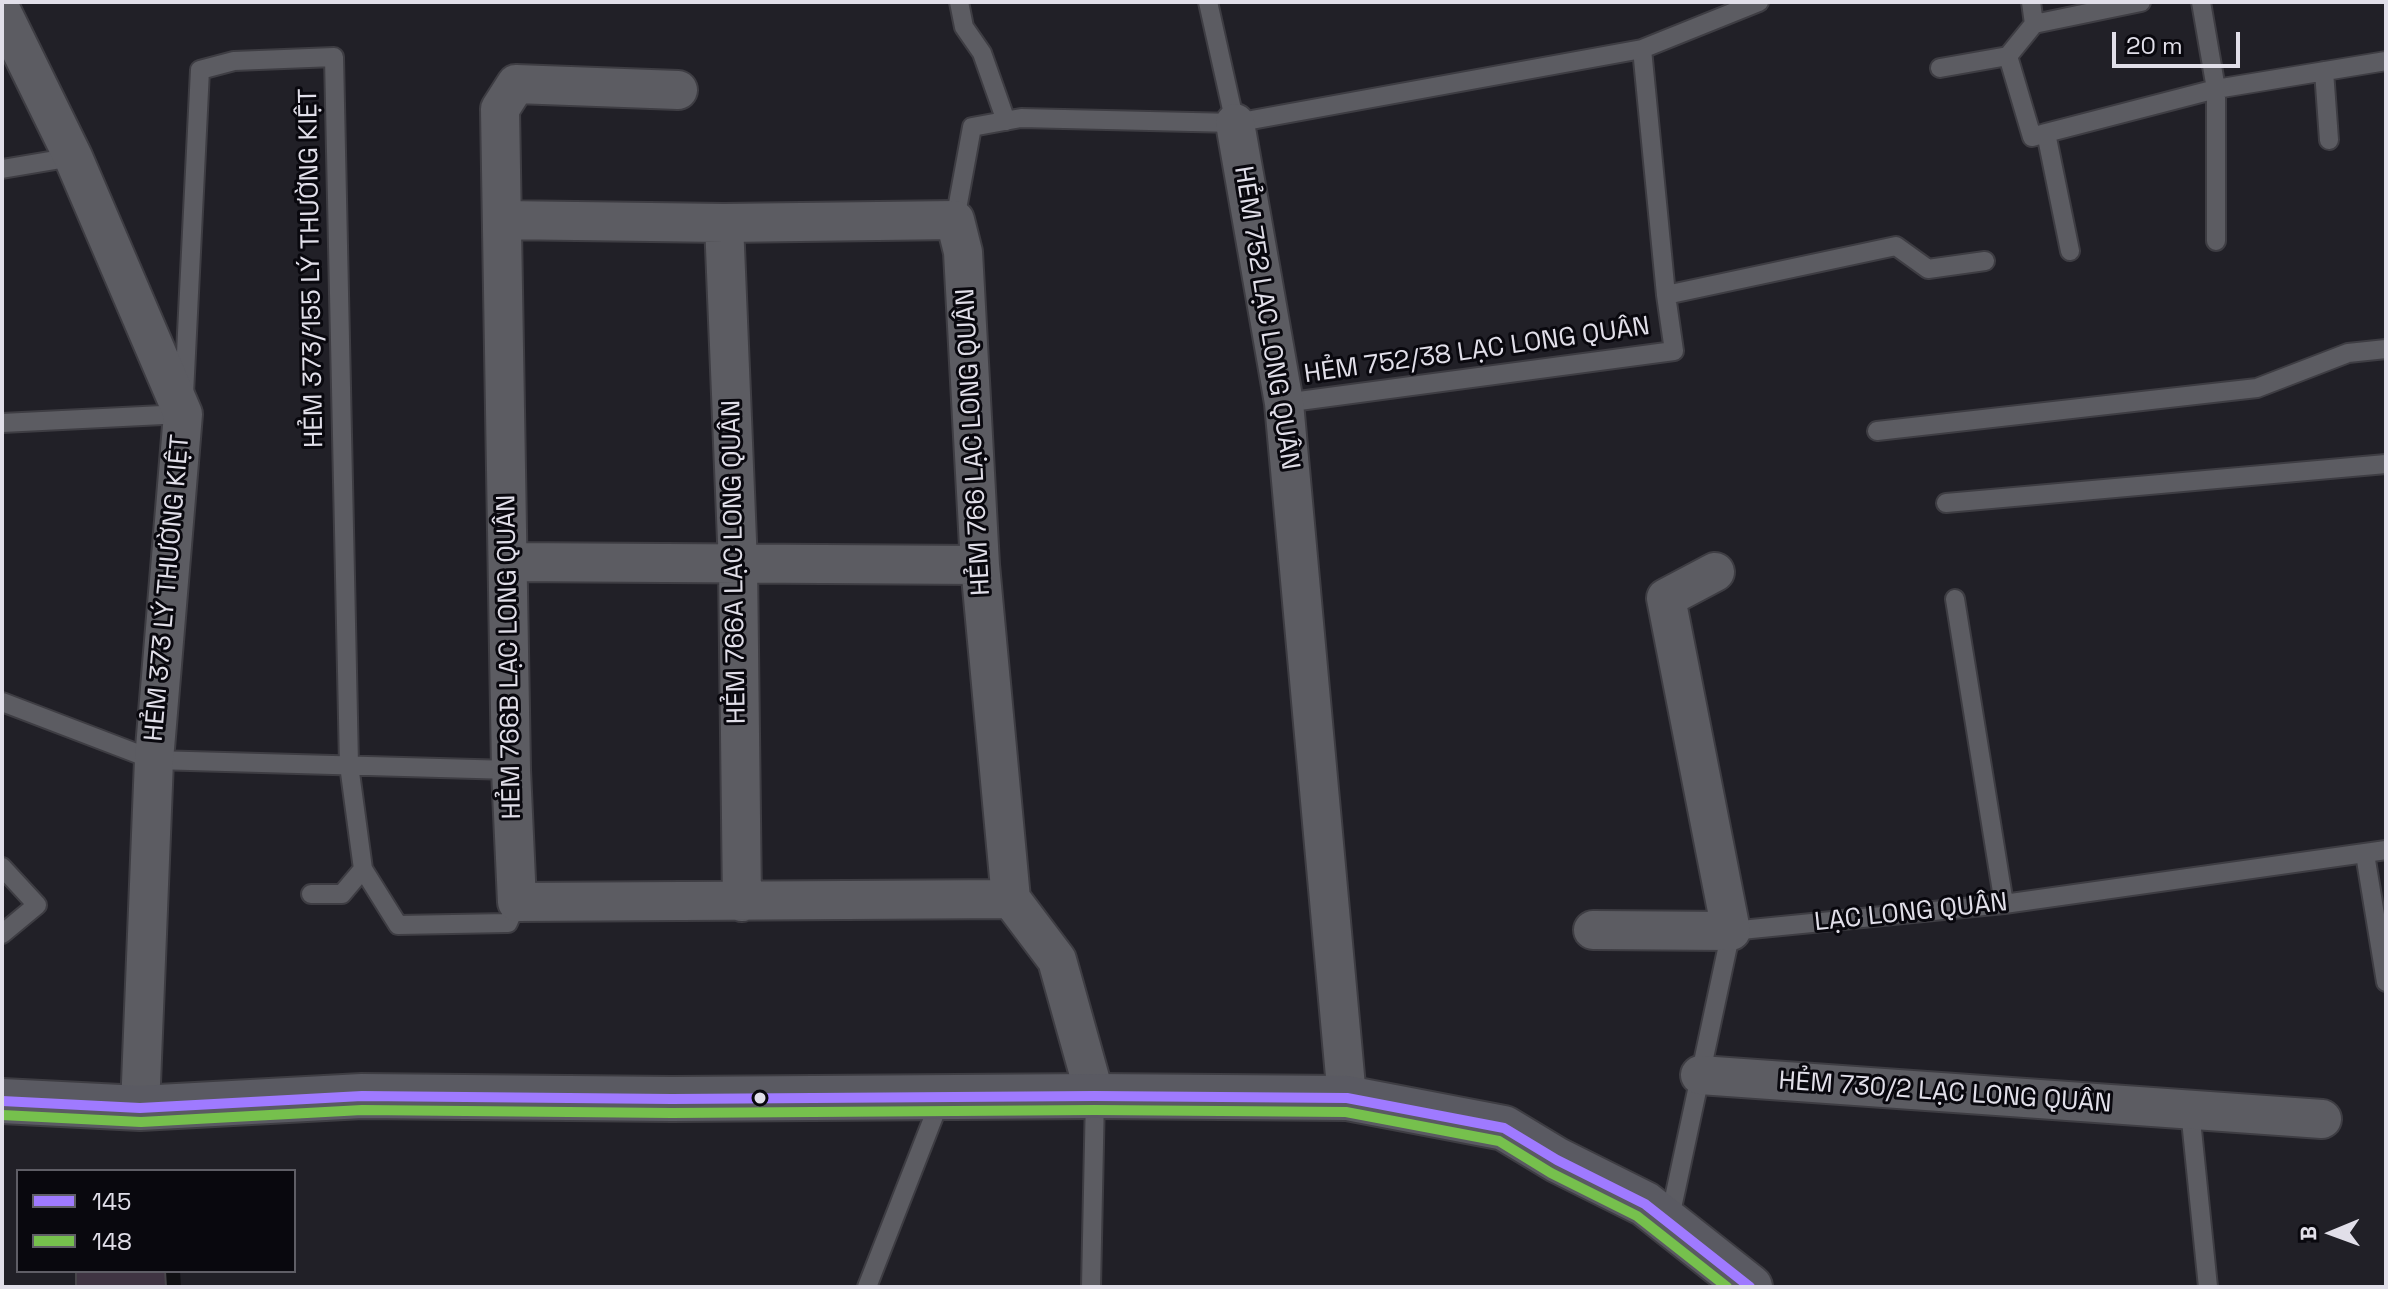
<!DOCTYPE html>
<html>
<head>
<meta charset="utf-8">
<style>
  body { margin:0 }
  #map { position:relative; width:2388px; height:1289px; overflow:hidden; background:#212027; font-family:"Space Grotesk",sans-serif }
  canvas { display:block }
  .frame { position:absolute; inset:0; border:4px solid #e1dfe9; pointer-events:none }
  .legend { position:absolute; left:16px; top:1169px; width:280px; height:104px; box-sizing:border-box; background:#09080e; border:2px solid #5f5e66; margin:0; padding:10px 14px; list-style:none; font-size:24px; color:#e1dfe9 }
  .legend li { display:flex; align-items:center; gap:16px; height:40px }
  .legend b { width:40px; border:2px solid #5f5e66 }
  .north { position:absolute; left:2292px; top:1193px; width:80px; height:80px; -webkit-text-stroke:6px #09080e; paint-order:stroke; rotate:269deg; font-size:22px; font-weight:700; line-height:32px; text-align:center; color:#e1dfe9 }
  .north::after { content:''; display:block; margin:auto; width:28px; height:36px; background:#e1dfe9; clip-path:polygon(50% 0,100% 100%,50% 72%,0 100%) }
  .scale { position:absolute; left:2112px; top:32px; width:128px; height:36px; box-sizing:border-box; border:4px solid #e1dfe9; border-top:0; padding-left:10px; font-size:24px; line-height:28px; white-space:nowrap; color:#e1dfe9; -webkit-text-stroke:6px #09080e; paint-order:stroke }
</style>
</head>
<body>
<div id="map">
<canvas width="2388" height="1289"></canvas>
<div class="frame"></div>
<ul class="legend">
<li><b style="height:10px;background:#9f7aff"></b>145</li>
<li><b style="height:10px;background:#76c04d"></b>148</li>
</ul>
<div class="north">B</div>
<div class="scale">20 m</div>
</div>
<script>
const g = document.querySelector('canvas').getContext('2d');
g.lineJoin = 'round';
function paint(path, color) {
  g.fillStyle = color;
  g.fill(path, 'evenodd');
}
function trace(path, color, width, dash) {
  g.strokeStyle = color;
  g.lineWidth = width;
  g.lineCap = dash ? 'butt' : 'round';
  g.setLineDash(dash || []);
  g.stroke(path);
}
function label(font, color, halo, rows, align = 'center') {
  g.font = font + ' "Space Grotesk",sans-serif';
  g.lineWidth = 6;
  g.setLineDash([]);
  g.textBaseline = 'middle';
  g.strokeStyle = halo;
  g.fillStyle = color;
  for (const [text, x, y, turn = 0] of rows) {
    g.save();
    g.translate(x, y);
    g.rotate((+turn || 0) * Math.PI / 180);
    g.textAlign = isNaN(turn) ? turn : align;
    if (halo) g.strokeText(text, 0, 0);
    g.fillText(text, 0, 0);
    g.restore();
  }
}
const shadow = new Path2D(`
  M78,1271H180L181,1287H78Z`);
const building = new Path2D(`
  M76,1271H165L166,1287H76Z`);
const lane = new Path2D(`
  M959,2L964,27L982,53L1006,121
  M1208,2L1235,123
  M2031,2L2034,24
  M2201,2L2216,89V241
  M1642,49L1666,295
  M2008,56L2032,137L2046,133L2070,251
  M1940,68L2008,56L2034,24L2141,2
  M2324,71L2329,140
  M2046,133L2216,89L2386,61
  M2,169L73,157
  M955,220L972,127L1021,118L1235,123L1642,49L1759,2
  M1284,403L1674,351L1666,295L1896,246L1928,269L1985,261
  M2,423L183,414L200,70L234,61L334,57L349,765L363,869L342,894H311
  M1877,431L2257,388L2348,353L2386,349
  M1946,503L2386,464
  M1955,599L2004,904
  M2,702L154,760L511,770
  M2365,854L2386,982
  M2,867L37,905L2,934
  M363,869L398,925L508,923L517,902
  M2190,1110L2208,1287
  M1669,1222L1731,931L2004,904L2386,850
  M867,1287L941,1098
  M1091,1287L1095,1096`);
const street = new Path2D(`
  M2,12L73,157L183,414L154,760L140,1108
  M678,90L516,84L500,109L511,770L517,902L1011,899
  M1235,123L1284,403L1347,1098
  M502,220L724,223L955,220L963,252L980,565L1011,899L1057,960L1095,1096
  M724,223L738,565L742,902
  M508,562L980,565
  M1593,930L1731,931L1666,598L1715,572
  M1700,1075L2322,1119`);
const secondary = new Path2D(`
  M2,1101L140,1108L362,1096L672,1099L1095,1096L1347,1098L1504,1128L1557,1160L1645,1204L1750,1287`);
const bus1 = new Path2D(`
  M2,1101L140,1108L362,1096L672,1099L1095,1096L1347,1098L1504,1128L1557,1160L1645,1204L1750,1287`);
const bus2 = new Path2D(`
  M2,1115L141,1122L362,1110L672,1113L1095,1110L1346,1112L1499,1141L1551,1173L1637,1216L1727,1287`);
const markers = [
  [760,1098,7,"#e1dfe9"]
];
const streetNames = [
  ["HẺM 373/155 LÝ THƯỜNG KIỆT",312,268,-91],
  ["HẺM 752 LẠC LONG QUÂN",1266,318,81],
  ["HẺM 752/38 LẠC LONG QUÂN",1477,351,-8],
  ["HẺM 766 LẠC LONG QUÂN",974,442,-93],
  ["HẺM 766A LẠC LONG QUÂN",735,562,-91],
  ["HẺM 373 LÝ THƯỜNG KIỆT",168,588,-85],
  ["HẺM 766B LẠC LONG QUÂN",510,657,-91],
  ["LẠC LONG QUÂN",1911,913,-6],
  ["HẺM 730/2 LẠC LONG QUÂN",1945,1093,4]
];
paint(shadow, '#0007');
paint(building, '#403543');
trace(building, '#47454a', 2);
trace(lane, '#3e3d43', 22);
trace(street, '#3e3d43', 42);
trace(secondary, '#3e3d43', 48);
trace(lane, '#5c5c62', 18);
trace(street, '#5c5c62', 38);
trace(secondary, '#5a5a62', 44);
trace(bus1, '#9f7aff', 10);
trace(bus2, '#76c04d', 10);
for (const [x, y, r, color] of markers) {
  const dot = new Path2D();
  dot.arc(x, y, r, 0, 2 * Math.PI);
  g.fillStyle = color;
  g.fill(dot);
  trace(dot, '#09080e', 3);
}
label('26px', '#e1dfe9', '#09080e', streetNames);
</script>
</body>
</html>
